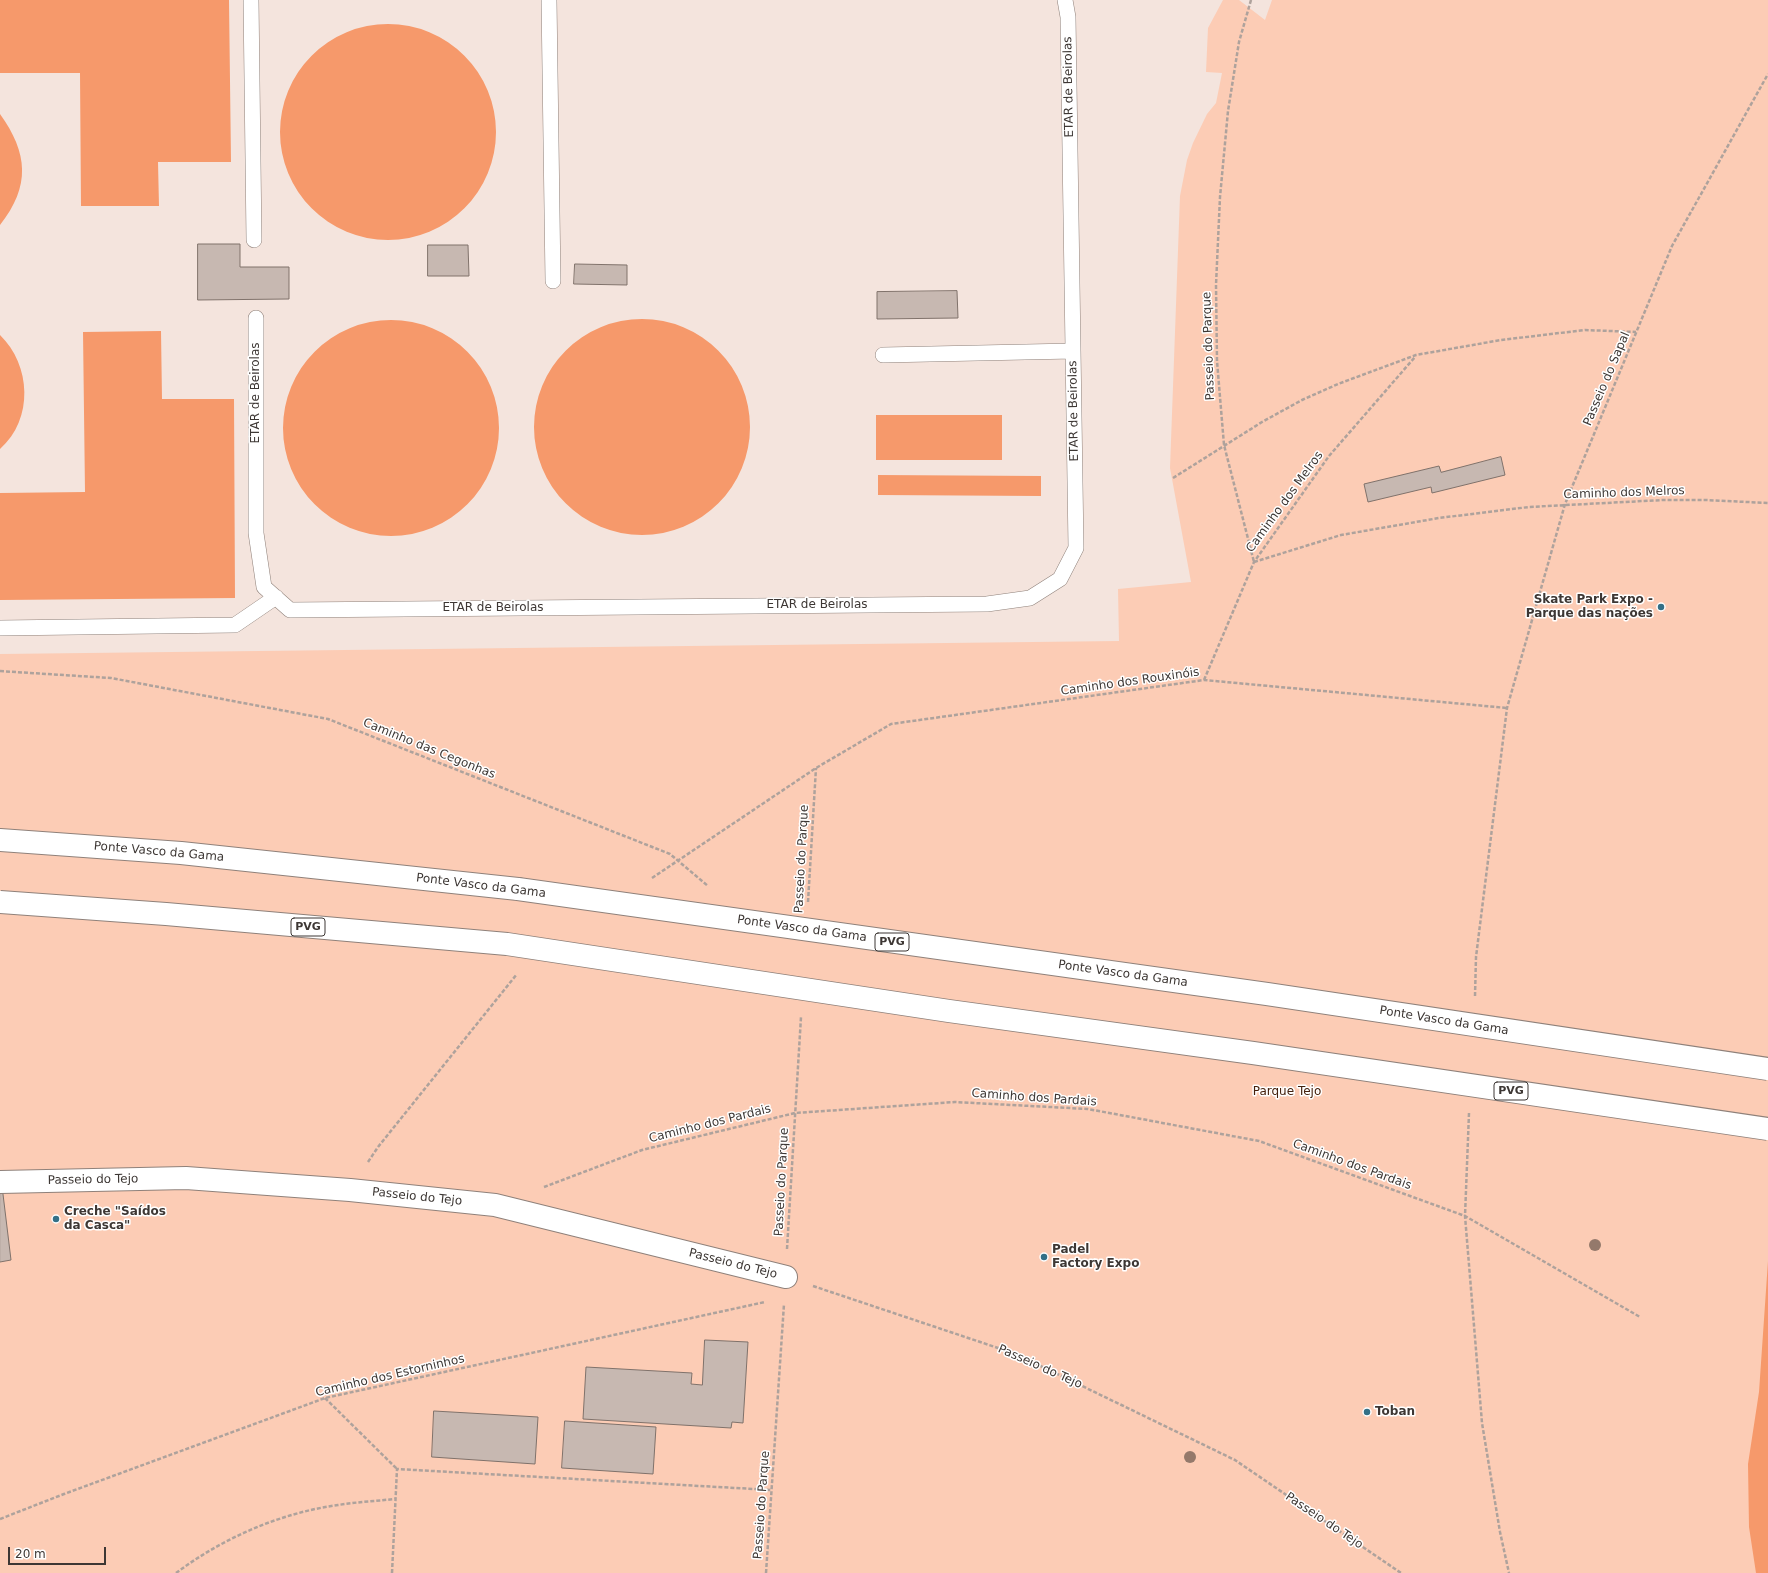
<!DOCTYPE html>
<html>
<head>
<meta charset="utf-8">
<style>
  body { margin:0 }
  #map { position:relative; width:1768px; height:1573px; overflow:hidden; background:#f4e4dd; font-family:"DejaVu Sans",sans-serif }
  canvas { display:block }
  .scale { position:absolute; left:8px; top:1547px; width:98px; height:18px; box-sizing:border-box; border:2px solid #3d3734; border-top:0; padding-left:5px; font-size:12px; line-height:14px; white-space:nowrap; color:#3d3734; -webkit-text-stroke:3px #fff; paint-order:stroke }
</style>
</head>
<body>
<div id="map">
<canvas width="1768" height="1573"></canvas>
<div class="scale">20 m</div>
</div>
<script>
const g = document.querySelector('canvas').getContext('2d');
g.lineJoin = 'round';
function paint(path, color) {
  g.fillStyle = color;
  g.fill(path, 'evenodd');
}
function trace(path, color, width, dash) {
  g.strokeStyle = color;
  g.lineWidth = width;
  g.lineCap = dash ? 'butt' : 'round';
  g.setLineDash(dash || []);
  g.stroke(path);
}
function label(font, color, halo, rows, align = 'center') {
  g.font = font + ' "DejaVu Sans",sans-serif';
  g.lineWidth = 3;
  g.setLineDash([]);
  g.textBaseline = 'middle';
  g.strokeStyle = halo;
  g.fillStyle = color;
  for (const [text, x, y, turn = 0] of rows) {
    g.save();
    g.translate(x, y);
    g.rotate((+turn || 0) * Math.PI / 180);
    g.textAlign = isNaN(turn) ? turn : align;
    if (halo) g.strokeText(text, 0, 0);
    g.fillText(text, 0, 0);
    g.restore();
  }
}
const green = new Path2D(`
  M1223,0H1239L1265,20L1272,0H1768V1573H0V654L1119,641L1118,589L1191,582L1170,468L1180,196L1187,160L1193,143L1207,114L1216,103L1222,73L1206,72L1208,28Z`);
const water = new Path2D(`
  M0,0H229L231,162H158L159,206H81L80,73H0Z
  M280 132a108 108 0 1 1 216 0a108 108 0 1 1-216 0Z
  M0,114C28,153 31,186 0,225Z
  M534 427a108 108 0 1 1 216 0a108 108 0 1 1-216 0Z
  M283 428a108 108 0 1 1 216 0a108 108 0 1 1-216 0Z
  M161,331L162,399H234L235,598L0,600V493L85,492L83,332Z
  M0,335C31,365 34,419 0,449Z
  M876,415H1002V460H876Z
  M878,475L1041,476V496L878,495Z
  M1768,1261V1573H1756L1749,1527L1748,1464L1759,1392Z`);
const building = new Path2D(`
  M198,244H240V267H289V299L198,300Z
  M428,245H468L469,276H428Z
  M575,264L627,265V285L574,284Z
  M957,291L958,318L877,319V292Z
  M1501,457L1505,475L1432,493L1431,487L1368,502L1364,484L1439,466L1441,472Z
  M0,1186H2L11,1260L0,1262Z
  M705,1340L748,1342L743,1423L732,1422L731,1428L583,1419L586,1367L692,1373L691,1384L702,1385Z
  M434,1411L538,1417L535,1464L432,1457Z
  M565,1421L656,1427L653,1474L562,1468Z`);
const path = new Path2D(`
  M1251,0L1239,42L1228,111L1220,197L1216,285L1217,361L1224,445L1254,562
  M1173,478L1262,422L1302,400L1338,384L1416,355L1501,340L1585,330L1636,332
  M1254,562L1341,535L1439,518L1529,507L1663,500H1705L1768,503
  M0,671L111,678L328,719L670,854L708,886
  M1204,680L1254,562L1329,456L1415,357
  M652,878L816,768L891,724L1204,680L1507,708
  M808,902L816,768
  M1475,996L1476,957L1507,708L1565,504L1672,246L1768,74
  M1469,1113L1465,1216L1482,1423L1500,1532L1509,1573
  M368,1162L378,1147L517,974
  M544,1187L642,1150L795,1113L955,1102L1088,1109L1259,1141L1465,1216L1640,1317
  M787,1249L801,1017
  M813,1286L1016,1354L1235,1460L1401,1573
  M325,1398L397,1469
  M0,1519L64,1494L325,1398L765,1302
  M176,1573C223,1538 280,1513 338,1505C357,1502 376,1501 395,1499
  M392,1573L397,1469L772,1490
  M766,1573L784,1304`);
const service = new Path2D(`
  M251,0L254,240
  M549,0L553,281
  M256,318V533L264,587L290,610L987,604L1030,598L1060,579L1076,548L1068,17L1065,0
  M883,355L1073,351
  M0,628L235,625L276,597`);
const pedestrian = new Path2D(`
  M0,1182L186,1178L350,1190L495,1205L786,1277`);
const motorway = new Path2D(`
  M0,840L181,853L518,889`);
const motorwayBridge = new Path2D(`
  M518,889L1267,994L1768,1069
  M0,902L166,914L507,944L949,1011L1253,1053L1768,1129`);
const trees = [
  [1595,1245],
  [1190,1457]
];
const markers = [
  [1661,607,4,"#347087"],
  [56,1219,4,"#347087"],
  [1044,1257,4,"#347087"],
  [1367,1412,4,"#347087"]
];
const shields = [
  [308,927,34],
  [892,942,34],
  [1511,1091,34]
];
const shieldNames = [
  ["PVG",308,927],
  ["PVG",892,942],
  ["PVG",1511,1091]
];
const streetNames = [
  ["ETAR de Beirolas",1069,87,-91],
  ["Passeio do Parque",1209,346,-92],
  ["Passeio do Sapal",1607,379,-67],
  ["ETAR de Beirolas",256,393,-90],
  ["ETAR de Beirolas",1074,411,-91],
  ["Caminho dos Melros",1624,493,-2],
  ["Caminho dos Melros",1285,502,-54],
  ["ETAR de Beirolas",817,605],
  ["ETAR de Beirolas",493,608],
  ["Caminho dos Rouxinóis",1130,682,-8],
  ["Caminho das Cegonhas",429,749,22],
  ["Ponte Vasco da Gama",159,852,5],
  ["Passeio do Parque",802,859,-87],
  ["Ponte Vasco da Gama",481,886,7],
  ["Ponte Vasco da Gama",802,929,8],
  ["Ponte Vasco da Gama",1123,974,8],
  ["Ponte Vasco da Gama",1444,1021,9],
  ["Caminho dos Pardais",1034,1098,4],
  ["Caminho dos Pardais",710,1124,-14],
  ["Caminho dos Pardais",1352,1165,20],
  ["Passeio do Tejo",93,1180,-1],
  ["Passeio do Parque",782,1182,-87],
  ["Passeio do Tejo",417,1197,6],
  ["Passeio do Tejo",733,1264,14],
  ["Passeio do Tejo",1040,1367,24],
  ["Caminho dos Estorninhos",390,1376,-13],
  ["Passeio do Parque",762,1505,-86],
  ["Passeio do Tejo",1324,1521,34]
];
const poiNames = [
  ["Skate Park Expo -",1653,600,"right"],
  ["Parque das nações",1653,614,"right"],
  ["Creche \"Saídos",64,1212],
  ["da Casca\"",64,1226],
  ["Padel",1052,1250],
  ["Factory Expo",1052,1264],
  ["Toban",1375,1412]
];
const parkNames = [
  ["Parque Tejo",1287,1092]
];
paint(green, '#fcccb5');
paint(water, '#f6996b');
paint(building, '#c7b8b1');
trace(building, '#80726b', 1);
trace(service, '#8f817a', 16);
trace(pedestrian, '#8f817a', 24);
trace(motorway, '#8f817a', 24);
trace(path, '#aea29c', 2.5, [4, 2]);
trace(service, '#fff', 15);
trace(pedestrian, '#fff', 22);
trace(motorway, '#fff', 22);
trace(motorwayBridge, '#8f817a', 24, []);
trace(motorwayBridge, '#fff', 22);
g.fillStyle = '#94796b';
for (const [x, y] of trees) {
  g.beginPath();
  g.arc(x, y, 6, 0, 2 * Math.PI);
  g.fill();
}
for (const [x, y, r, color] of markers) {
  const dot = new Path2D();
  dot.arc(x, y, r, 0, 2 * Math.PI);
  g.fillStyle = color;
  g.fill(dot);
  trace(dot, '#fff', 1.5);
}
for (const [x, y, w] of shields) {
  const box = new Path2D();
  box.roundRect(x - w / 2, y - 9, w, 18, 3);
  g.fillStyle = '#fff';
  g.fill(box);
  trace(box, '#3d3734', 1);
}
label('bold 11px', '#3d3734', null, shieldNames);
label('12px', '#3d3734', '#fff', streetNames);
label('bold 12px', '#3d3734', '#fff', poiNames, 'left');
label('12px', '#45210d', '#fff', parkNames);
</script>
</body>
</html>
